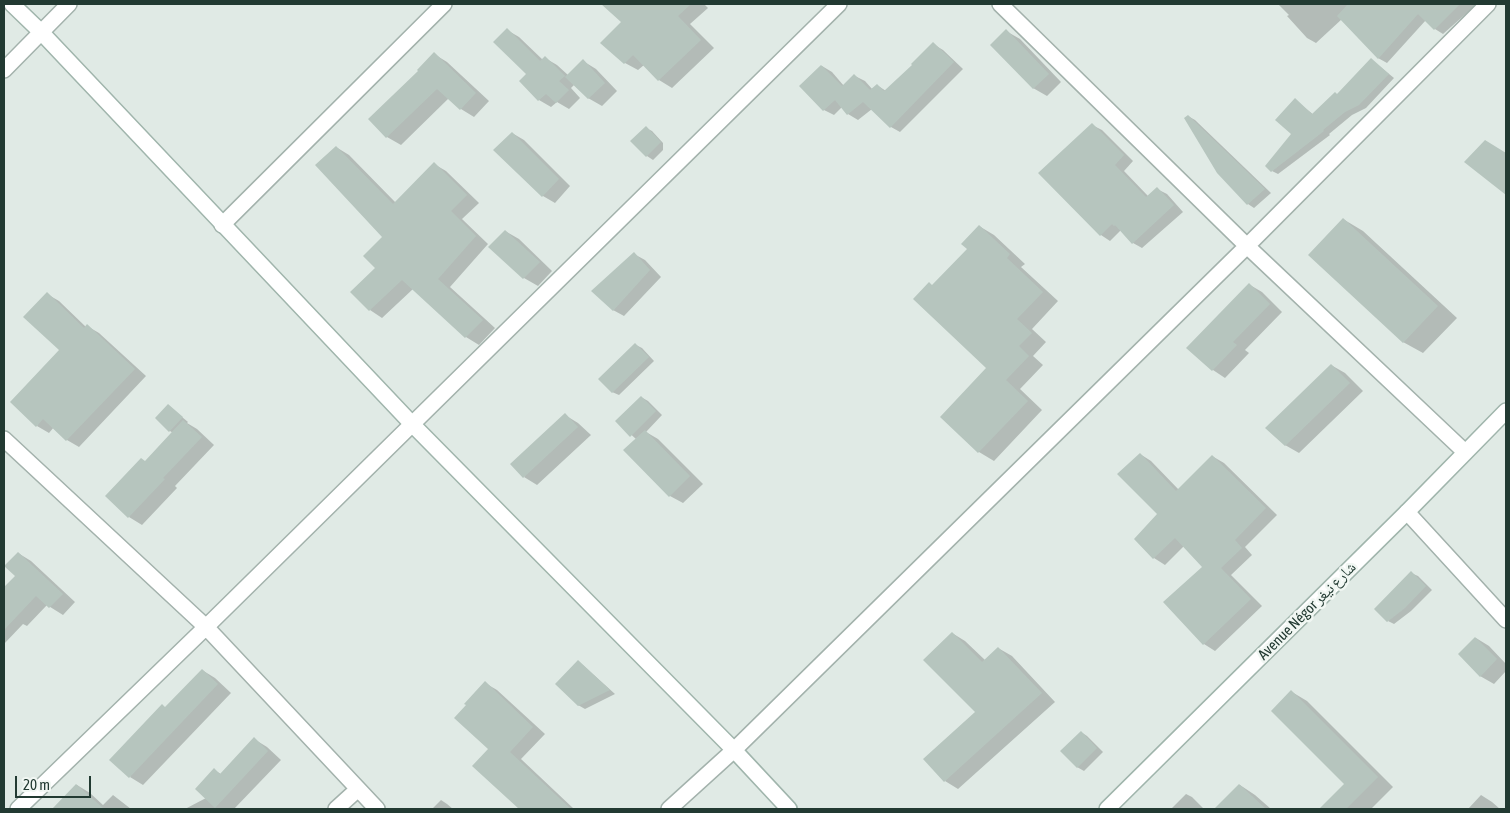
<!DOCTYPE html>
<html>
<head>
<meta charset="utf-8">
<style>
  body { margin:0 }
  #map { position:relative; width:1510px; height:813px; overflow:hidden; background:#e0eae5; font-family:"Asap Condensed",sans-serif }
  canvas { display:block }
  .frame { position:absolute; inset:0; border:5px solid #223a32; pointer-events:none }
  .scale { position:absolute; left:15px; top:776px; width:76px; height:22px; box-sizing:border-box; border:2px solid #223a32; border-top:0; padding-left:6px; font-size:15px; line-height:18px; white-space:nowrap; color:#223a32; -webkit-text-stroke:4px #f1f7f3; paint-order:stroke }
</style>
</head>
<body>
<div id="map">
<canvas width="1510" height="813"></canvas>
<div class="frame"></div>
<div class="scale">20 m</div>
</div>
<script>
const g = document.querySelector('canvas').getContext('2d');
g.lineJoin = 'round';
function paint(path, color) {
  g.fillStyle = color;
  g.fill(path, 'evenodd');
}
function trace(path, color, width, dash) {
  g.strokeStyle = color;
  g.lineWidth = width;
  g.lineCap = dash ? 'butt' : 'round';
  g.setLineDash(dash || []);
  g.stroke(path);
}
function label(font, color, halo, rows, align = 'center') {
  g.font = font + ' "Asap Condensed","Noto Naskh Arabic",sans-serif';
  g.lineWidth = 5;
  g.setLineDash([]);
  g.textBaseline = 'middle';
  g.strokeStyle = halo;
  g.fillStyle = color;
  for (const [text, x, y, turn = 0] of rows) {
    g.save();
    g.translate(x, y);
    g.rotate((+turn || 0) * Math.PI / 180);
    g.textAlign = isNaN(turn) ? turn : align;
    if (halo) g.strokeText(text, 0, 0);
    g.fillText(text, 0, 0);
    g.restore();
  }
}
const shadow = new Path2D(`
  M603,4H704L708,8L690,24L714,48L672,88L659,80L644,65L638,70L625,63L623,22Z
  M1278,4H1477L1443,34L1435,29L1426,20L1387,63L1378,58L1342,19L1316,43L1307,38L1287,16L1289,15Z
  M507,30L519,37L543,60L545,58L557,65L568,75L583,61L596,69L617,91L602,106L588,98L575,84L571,88L580,98L569,109L557,102L551,107L539,100L521,81L528,74Z
  M1006,31L1020,39L1061,82L1047,96L1033,88Z
  M933,44L943,50L963,69L900,132L891,127L872,109L858,120L848,114L842,107L834,115L824,110L822,66L832,72L844,86L855,76L865,81L873,90L877,85L886,91L914,65Z
  M434,54L447,62L489,101L474,117L461,109L449,98L401,145L387,137L370,119L420,71Z
  M1372,60L1394,78L1366,108L1352,115L1329,134L1330,135L1278,174L1272,171L1293,134L1295,100L1314,115L1337,95Z
  M1188,116L1195,120L1271,193L1254,208L1248,204L1218,172Z
  M1092,125L1102,130L1133,161L1124,171L1148,196L1157,189L1167,194L1183,212L1142,248L1133,243L1121,230L1110,241L1101,235Z
  M646,128L652,131L663,143V150L653,160L647,156Z
  M512,133L524,140L570,186L555,203L543,196Z
  M336,147L349,155L396,203L434,164L446,171L479,203L462,219L488,244L450,287L495,328L479,345L466,337L413,289L382,318L370,310L384,237Z
  M1343,219L1363,231L1457,318L1423,353L1403,342Z
  M979,226L994,235L1025,264L1021,267L1058,301L1032,329L1046,342L1033,356L1043,365L1020,389L1042,410L994,461L979,452L941,417L988,368L933,286L969,249Z
  M505,231L519,239L552,271L538,286L524,278L490,247Z
  M634,254L645,260L661,277L624,316L613,310Z
  M1250,285L1262,292L1282,312L1245,350L1249,353L1225,378L1213,370L1188,348Z
  M47,294L59,301L86,327L87,326L99,333L146,376L79,447L67,440L54,427L49,433L37,426L60,350Z
  M636,345L642,348L654,361L619,395L612,392Z
  M1331,365L1345,373L1363,391L1299,453L1285,445Z
  M641,397L648,401L662,415L646,432L658,439L703,484L683,503L670,496L636,439L616,421Z
  M169,406L188,422L187,423L197,429L214,445L175,486L177,488L142,525L129,517L146,462L173,433L170,431Z
  M565,415L578,423L591,435L537,485L524,477Z
  M1140,454L1151,461L1179,490L1212,456L1224,463L1277,515L1245,547L1252,555L1231,575L1262,606L1215,651L1204,644V567L1184,546L1165,565L1154,558L1159,514Z
  M18,553L31,561L75,602L63,615L47,605L27,626L23,624L4,644V589L17,576Z
  M1411,573L1418,576L1432,590L1411,611L1394,624L1388,621Z
  M952,633L965,641L985,660L998,648L1012,656L1055,702L958,789L945,781L976,712Z
  M1476,638L1489,646L1506,664V671L1494,684L1480,676Z
  M578,662L584,666L615,694L585,709L578,705Z
  M202,670L215,678L231,693L143,785L130,777L166,708Z
  M485,683L497,690L545,734L521,759L574,809H521L474,765L489,749Z
  M1292,692L1307,701L1393,787L1371,809H1320L1346,784Z
  M1081,732L1087,736L1103,752L1084,771L1077,767Z
  M254,739L267,747L281,760L234,809H185L206,798L214,770L221,774Z
  M77,785L90,793L103,805L113,795L131,809H54Z
  M1240,785L1255,795L1271,809H1216Z
  M1186,794L1192,797L1204,809H1174L1172,808Z
  M1481,795L1492,802L1500,809H1468Z
  M441,800L447,804L453,809H432Z`);
const building = new Path2D(`
  M601,4H691L678,16L701,40L658,81L633,55L624,64L600,43L621,22Z
  M1348,4H1460L1434,30L1418,14L1378,59L1337,16Z
  M507,28L540,61L545,56L565,76L559,81L569,90L556,103L546,94L538,101L519,81L526,74L493,42Z
  M1006,29L1049,74L1033,89L990,45Z
  M933,42L954,62L890,128L863,102L847,115L835,100L823,111L799,86L821,65L842,86L854,74L870,90L877,84L884,91L912,65L911,64Z
  M434,52L476,93L460,110L437,89L386,138L368,119L418,71L417,70Z
  M1371,58L1389,74L1359,105L1345,112L1323,130L1324,131L1271,172L1265,166L1291,134L1275,120L1295,98L1312,114L1335,92L1337,94Z
  M583,59L605,83L588,99L565,77Z
  M1188,115L1265,189L1247,205L1217,173L1184,118Z
  M1092,123L1124,155L1115,165L1146,197L1157,187L1174,205L1132,244L1115,225L1114,226L1112,224L1100,236L1038,173Z
  M646,126L661,142L646,157L630,141Z
  M512,132L559,179L542,197L493,150Z
  M1485,140L1506,153V195L1464,162Z
  M336,146L393,204L434,162L467,195L451,211L476,236L438,279L483,320L465,338L402,280L369,311L350,292L375,268L363,256L382,237L315,165Z
  M1343,218L1438,306L1403,343L1308,255Z
  M979,225L1010,254L1007,258L1043,292L1017,319L1032,333L1019,346L1029,356L1006,380L1028,401L978,453L940,417L986,368L913,299L929,282L932,285L967,249L961,244Z
  M505,230L540,262L523,279L488,247Z
  M634,252L650,270L613,311L591,291Z
  M1249,283L1270,304L1233,342L1237,345L1212,371L1186,348Z
  M47,292L84,328L87,324L135,369L66,441L43,419L36,427L10,402L59,350L23,317Z
  M635,343L649,357L612,393L598,379Z
  M1331,364L1350,383L1285,446L1265,428Z
  M641,396L656,411L630,437L615,421Z
  M168,404L183,417L169,432L155,418Z
  M565,413L578,427L523,478L510,464Z
  M183,420L202,437L163,478L165,479L128,518L105,496L141,458L145,461Z
  M645,430L690,476L669,497L623,450Z
  M1140,453L1176,491L1212,455L1266,508L1235,540L1242,548L1221,568L1251,599L1203,645L1163,602L1202,567L1175,538L1153,559L1134,539L1157,514L1117,474Z
  M18,552L63,594L49,608L36,596L4,630V587L15,576L4,566Z
  M1411,571L1426,586L1405,608L1387,622L1374,609Z
  M952,632L982,662L998,647L1042,693L944,782L923,759L975,712L923,660Z
  M1475,637L1497,659L1480,677L1458,654Z
  M578,660L610,690L578,706L555,684Z
  M202,669L218,684L129,778L109,760L162,704L165,707Z
  M485,681L533,727L510,752L571,809H519L472,766L488,749L454,718L466,705L464,704Z
  M1291,690L1378,777L1346,809H1319L1344,784L1271,711Z
  M1081,731L1097,748L1077,768L1060,751Z
  M254,737L268,751L215,808L195,789L214,768L220,774Z
  M76,784L104,809H52Z
  M1239,784L1266,809H1214Z`);
const street = new Path2D(`
  M1000,4L1247,246L1465,452
  M4,70L69,4
  M222,225L444,4
  M4,439L206,627L377,809
  M1407,512L1506,620
  M18,809L206,627L839,4
  M336,809L358,789
  M669,809L734,750L1247,246L1488,4`);
const secondary = new Path2D(`
  M12,4L41,32L412,424L734,750L789,809
  M1107,809L1407,512L1506,411`);
const streetNames = [
  ["Avenue Négor شارع نيغر",1307,611,-45]
];
paint(shadow, '#0003');
paint(building, '#b6c5be');
trace(street, '#a3b2ac', 18);
trace(secondary, '#a0b5ac', 18);
trace(street, '#fff', 15);
trace(secondary, '#fff', 15);
label('15px', '#223a32', '#f1f7f3', streetNames);
</script>
</body>
</html>
